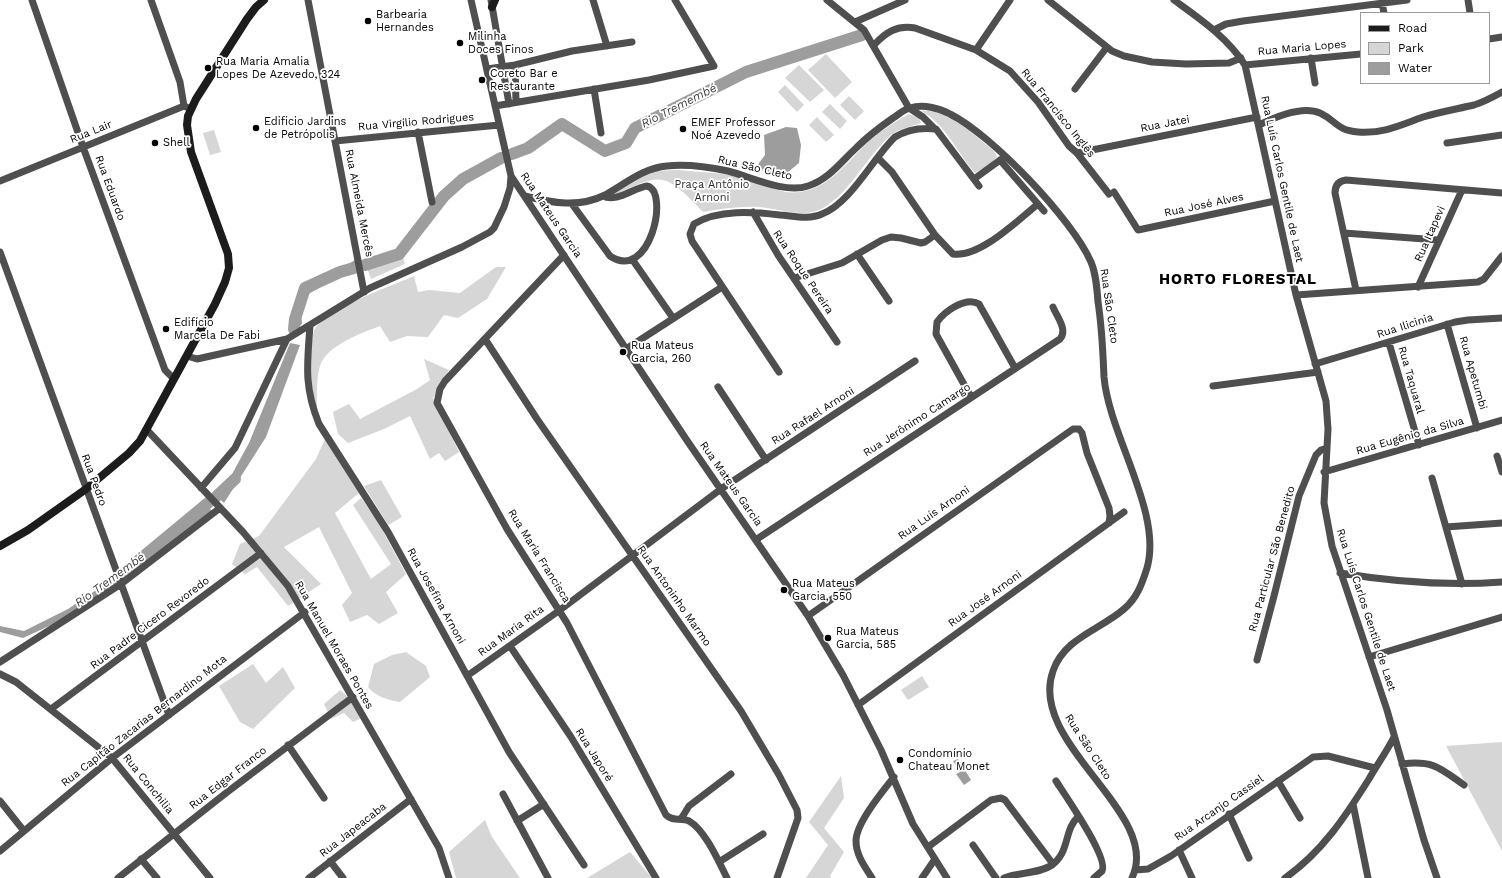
<!DOCTYPE html>
<html>
<head>
<meta charset="utf-8">
<style>
  body { margin:0 }
  #map { position:relative; width:1502px; height:878px; overflow:hidden; background:#fff; font-family:"Work Sans",sans-serif }
  canvas { display:block }
  .legend { position:absolute; left:1360px; top:12px; width:130px; height:72px; box-sizing:border-box; background:#fff; border:1px solid #999; margin:0; padding:5px 7px; list-style:none; font-size:12px; color:#000 }
  .legend li { display:flex; align-items:center; gap:8px; height:20px }
  .legend b { width:20px; border:1px solid #999 }
</style>
</head>
<body>
<div id="map">
<canvas width="1502" height="878"></canvas>
<ul class="legend">
<li><b style="height:5px;background:#1c1c1c"></b>Road</li>
<li><b style="height:11px;background:#d6d6d6"></b>Park</li>
<li><b style="height:11px;background:#9d9d9d"></b>Water</li>
</ul>
</div>
<script>
const g = document.querySelector('canvas').getContext('2d');
g.lineJoin = 'round';
function paint(path, color) {
  g.fillStyle = color;
  g.fill(path, 'evenodd');
}
function trace(path, color, width, dash) {
  g.strokeStyle = color;
  g.lineWidth = width;
  g.lineCap = dash ? 'butt' : 'round';
  g.setLineDash(dash || []);
  g.stroke(path);
}
function label(font, color, halo, rows, align = 'center') {
  g.font = font + ' "Work Sans",sans-serif';
  g.lineWidth = 3.5;
  g.setLineDash([]);
  g.textBaseline = 'middle';
  g.strokeStyle = halo;
  g.fillStyle = color;
  for (const [text, x, y, turn = 0] of rows) {
    g.save();
    g.translate(x, y);
    g.rotate((+turn || 0) * Math.PI / 180);
    g.textAlign = isNaN(turn) ? turn : align;
    if (halo) g.strokeText(text, 0, 0);
    g.fillText(text, 0, 0);
    g.restore();
  }
}
const green = new Path2D(`
  M826,54L852,82L835,98L808,70Z
  M799,65L824,90L810,102L785,78Z
  M785,85L804,105L797,112L778,92Z
  M849,96L864,111L855,120L840,105Z
  M830,104L847,121L840,129L822,112Z
  M921,111C945,107 976,136 994,151L997,157L991,164L975,173C958,154 945,123 921,111Z
  M909,114L919,118L921,123C911,127 900,128 891,135C867,155 845,202 816,211C799,217 776,208 758,207C740,206 722,209 703,212C663,170 661,173 611,197L607,196L654,171L677,170L726,174L785,192C819,196 839,172 860,150C873,136 892,123 909,114Z
  M817,117L834,135L826,142L809,125Z
  M214,130L221,152L210,155L203,133Z
  M402,254L405,264L371,279L367,268Z
  M496,267H506L487,299L458,318L444,315L428,337L407,336L390,342L380,326C361,333 326,346 320,366C316,379 317,396 317,409C315,402 312,394 311,386C310,377 311,338 314,331C324,309 392,286 414,276L418,292L429,290L460,293Z
  M424,359L449,370L433,398L459,452L445,461L439,453L430,459L410,416L384,429L348,443L338,434L333,412L349,404L360,419L417,389L430,380Z
  M325,439L359,493L335,513L371,579L391,564L353,505L361,498L378,522L406,574L386,592L398,613L379,624L367,615L350,622L342,605L352,593L319,527L284,547L321,584L288,606L257,567L245,574L232,564L240,544L259,536L316,459Z
  M381,480L402,517L388,525L364,486Z
  M406,652L426,666L430,677L400,702C388,700 376,697 368,687L374,664L392,655Z
  M253,664L266,683L283,667L295,688L253,729L240,722L219,686Z
  M922,676L929,687L908,700L901,690Z
  M340,690L353,701L362,718L353,722L344,713L331,719L324,704Z
  M1502,742V851L1446,746Z
  M841,776L844,798L824,828L844,852L830,876L831,878H806L828,845L809,822Z
  M485,820L492,837L520,878H456L449,852Z
  M630,852L652,878H587Z`);
const water = new Path2D(`
  M786,127L797,128L801,145L799,163L782,177L756,167L765,155L764,135Z
  M355,260V267L305,296L301,312L302,324L293,329V320L302,293Z
  M290,343L300,345L266,437L224,503L219,498L249,443Z
  M208,507L213,512L130,574L60,621L23,638L0,632V626L24,631L68,609L117,576Z
  M958,759L971,780L964,785L956,774L960,772L953,761Z`);
const river = new Path2D(`
  M512,154L528,148L562,124L605,151L626,143L635,128L746,72L862,35
  M365,265L399,254L444,196L463,179L501,158
  M294,329L295,319L305,288L340,272L354,268
  M217,496L235,479
  M138,561L208,503`);
const street = new Path2D(`
  M32,0L83,147L165,370L174,379
  M151,0L180,82L184,106
  M308,0L364,292
  M471,0L511,176L688,442L808,616L843,675L881,750L913,824L947,878
  M491,0L509,104
  M593,0L607,46
  M827,0L864,30L909,108L923,117L935,129
  M1048,0L1112,51L1124,56L1152,62L1186,64L1229,63L1241,58
  M1174,0C1200,19 1227,37 1245,65L1296,295L1326,401L1328,429L1324,503L1332,546L1387,710L1424,840L1437,878
  M1468,0L1470,13
  M1382,3L1384,13
  M855,22L905,0
  M1214,30L1226,24L1243,21L1407,0
  M1489,39L1502,37
  M874,45C886,32 897,25 915,28L976,50L1010,71L1038,102L1069,146L1077,153L1109,194
  M976,50L1010,0
  M1311,58L1315,83
  M515,65L516,102
  M1245,65L1361,54
  M487,69L515,65L572,51L632,42
  M594,89L601,133
  M1075,89L1107,47
  M495,106L649,80L714,66L675,0
  M1259,125C1275,117 1302,105 1320,113C1337,121 1336,130 1358,132C1383,134 1401,125 1423,117C1440,112 1457,109 1474,105C1484,102 1493,97 1502,92
  M418,132L432,202
  M335,141L499,125
  M1447,143L1502,135
  M1077,153L1257,117
  M878,158L892,172L935,235
  M1000,160L1044,211
  M974,179L1003,158
  M0,181L184,106L191,109
  M1114,192L1138,230L1275,201
  M525,196C552,203 579,208 605,195C625,184 643,168 667,166C686,164 709,167 728,171C751,177 785,194 808,186C828,180 841,162 856,148C867,137 880,127 893,118C898,115 904,109 910,108C923,104 939,108 950,114C992,135 1072,219 1091,262C1096,274 1097,288 1098,302C1102,327 1103,352 1104,377C1109,435 1163,513 1147,568C1142,584 1137,598 1124,609C1100,630 1064,638 1053,671C1027,744 1163,813 1132,878
  M572,204L610,256C650,283 670,191 647,186C633,188 616,203 603,196
  M753,212L778,255L837,342
  M1344,233L1438,240
  M0,252L169,715
  M857,254L889,301
  M564,255L445,381L440,389L437,403L507,529L567,623L666,815C673,822 681,817 689,821C705,830 719,862 727,878
  M632,259L673,318
  M794,278L842,263L882,240L891,237L901,238L921,243L925,242L935,235L953,254C980,258 1018,220 1038,204
  M1418,287L1462,190
  M1356,290L1335,193C1335,185 1339,181 1346,180L1502,193
  M1296,295L1478,282L1484,279L1502,256
  M1447,324L1477,428
  M310,326C307,365 304,387 319,424L388,532L509,752L584,865
  M485,339L537,419L741,711L779,775L797,810L798,818L777,878
  M1389,343L1419,445
  M626,349L722,287
  M187,356L197,359L287,339L370,288L462,247L490,232L494,228L504,207L510,188L511,176
  M1315,364L1455,322L1468,320L1502,318
  M779,372L692,241L690,234L694,224C718,209 754,212 780,215C794,216 809,220 822,214C850,204 873,158 895,137C908,129 920,127 936,129L979,186
  M1213,386L1318,372
  M718,387L766,460
  M971,397L936,334L937,322C945,311 966,296 979,304L1015,368
  M147,430L243,532L288,586L439,848L449,878
  M1497,456L1502,472
  M1324,472L1502,420
  M1432,478L1462,584
  M201,488L235,448L287,339
  M1446,527L1502,523
  M757,539L1060,339C1068,330 1057,317 1053,307
  M1340,573C1394,582 1448,586 1502,582
  M808,616L1073,429H1079L1082,433L1087,453L1109,508L1110,516L1109,523
  M510,646L571,737L656,878
  M1369,657L1502,617
  M1257,660L1274,596L1299,496L1316,455L1321,450L1327,448
  M0,662L121,584L220,508
  M0,674L16,682L112,758L210,878
  M467,676L560,610L721,489L915,361
  M858,705L1124,512
  M51,709L261,553
  M288,745L324,798
  M1402,764C1433,760 1440,768 1464,785
  M1056,781C1065,795 1109,858 1102,871L1094,878
  M1278,781L1300,818
  M503,794L548,878
  M0,801L24,831
  M1353,804L1368,878
  M1229,814L1249,858
  M681,819L689,806L731,774
  M517,821L544,804
  M973,845L996,878
  M928,847L991,800L1001,798L1005,800L1053,864
  M1179,850L1192,878
  M0,851L112,758L305,612
  M141,859L157,878
  M330,861L343,878
  M719,862L763,834
  M1135,870L1148,869L1171,856L1313,757L1328,756L1375,768
  M118,878L226,793L353,697
  M309,878L411,799
  M872,878C865,867 856,855 856,841C856,823 883,791 894,777
  M922,878L935,859
  M1004,878C1019,872 1039,874 1052,865C1070,852 1064,829 1078,817
  M1285,878C1322,852 1345,817 1369,779C1377,765 1387,751 1394,737`);
const secondary = new Path2D(`
  M492,7L495,0
  M0,546L28,530L86,489L129,453L140,441L215,304L225,282L229,268L228,254L191,152L187,125L188,116L196,99L247,19L256,7L264,0`);
const markers = [
  [368,21,4,"#000"],
  [460,43,4,"#000"],
  [208,68,4,"#000"],
  [482,80,4,"#000"],
  [256,128,4,"#000"],
  [683,129,4,"#000"],
  [155,143,4,"#000"],
  [166,329,4,"#000"],
  [623,352,4,"#000"],
  [784,590,4,"#000"],
  [828,638,4,"#000"],
  [900,760,4,"#000"]
];
const poiNames = [
  ["Barbearia",376,15],
  ["Hernandes",376,28],
  ["Milinha",468,37],
  ["Doces Finos",468,50],
  ["Rua Maria Amalia",216,62],
  ["Lopes De Azevedo, 324",216,75],
  ["Coreto Bar e",490,74],
  ["Restaurante",490,87],
  ["Edificio Jardins",264,122],
  ["de Petrópolis",264,135],
  ["EMEF Professor",691,123],
  ["Noé Azevedo",691,136],
  ["Shell",163,143],
  ["Edifício",174,323],
  ["Marcela De Fabi",174,336],
  ["Rua Mateus",631,346],
  ["Garcia, 260",631,359],
  ["Rua Mateus",792,584],
  ["Garcia, 550",792,597],
  ["Rua Mateus",836,632],
  ["Garcia, 585",836,645],
  ["Condomínio",908,754],
  ["Chateau Monet",908,767]
];
const streetNames = [
  ["Rua Maria Lopes",1302,48,-5],
  ["Rua Francisco Inglês",1058,113,51],
  ["Rua Virgílio Rodrigues",416,122,-5],
  ["Rua Jatei",1165,124,-11],
  ["Rua Lair",91,132,-22],
  ["Rua São Cleto",755,168,13],
  ["Rua Luís Carlos Gentile de Laet",1282,179,78],
  ["Rua Eduardo",110,188,70],
  ["Rua Almeida Mercês",359,203,79],
  ["Rua José Alves",1204,205,-12],
  ["Rua Mateus Garcia",551,215,56],
  ["Rua Itapevi",1430,234,-66],
  ["Rua Roque Pereira",803,272,56],
  ["Rua São Cleto",1109,306,82],
  ["Rua Ilicinia",1405,326,-18],
  ["Rua Apetumbi",1473,373,74],
  ["Rua Taquaral",1411,380,74],
  ["Rua Rafael Arnoni",813,416,-33],
  ["Rua Jerônimo Camargo",917,420,-33],
  ["Rua Eugênio da Silva",1410,436,-16],
  ["Rua Pedro",94,480,70],
  ["Rua Mateus Garcia",731,484,55],
  ["Rua Luís Arnoni",934,513,-35],
  ["Rua Maria Francisca",539,556,58],
  ["Rua Particular São Benedito",1272,559,-75],
  ["Rua Josefina Arnoni",436,596,61],
  ["Rua Antoninho Marmo",674,596,55],
  ["Rua José Arnoni",985,599,-36],
  ["Rua Luís Carlos Gentile de Laet",1366,610,72],
  ["Rua Padre Cicero Revoredo",150,623,-37],
  ["Rua Maria Rita",511,631,-36],
  ["Rua Manuel Moraes Pontes",334,645,60],
  ["Rua Capitão Zacarias Bernardino Mota",144,721,-38],
  ["Rua São Cleto",1088,747,57],
  ["Rua Japoré",594,755,58],
  ["Rua Edgar Franco",228,778,-38],
  ["Rua Conchilia",148,784,51],
  ["Rua Arcanjo Cassiel",1219,808,-35],
  ["Rua Japeacaba",353,830,-38]
];
const parkNames = [
  ["Praça Antônio",712,185],
  ["Arnoni",712,198]
];
const waterNames = [
  ["Rio Tremembé",679,106,-27],
  ["Rio Tremembé",110,580,-36]
];
const districtNames = [
  ["HORTO FLORESTAL",1238,280]
];
paint(green, '#d6d6d6');
paint(water, '#9d9d9d');
trace(river, '#9d9d9d', 12);
trace(street, '#4f4f4f', 7);
trace(secondary, '#1c1c1c', 8);
for (const [x, y, r, color] of markers) {
  const dot = new Path2D();
  dot.arc(x, y, r, 0, 2 * Math.PI);
  g.fillStyle = color;
  g.fill(dot);
  trace(dot, '#fff', 1.5);
}
label('11px', '#000', '#fff', poiNames, 'left');
label('11px', '#000', '#fff', streetNames);
label('11px', '#2d2d2d', '#fff', parkNames);
label('italic 12px', '#3e3e3e', '#fff', waterNames);
g.letterSpacing = '1px';
label('bold 15px', '#000', '#fff', districtNames);
g.letterSpacing = '0px';
</script>
</body>
</html>
